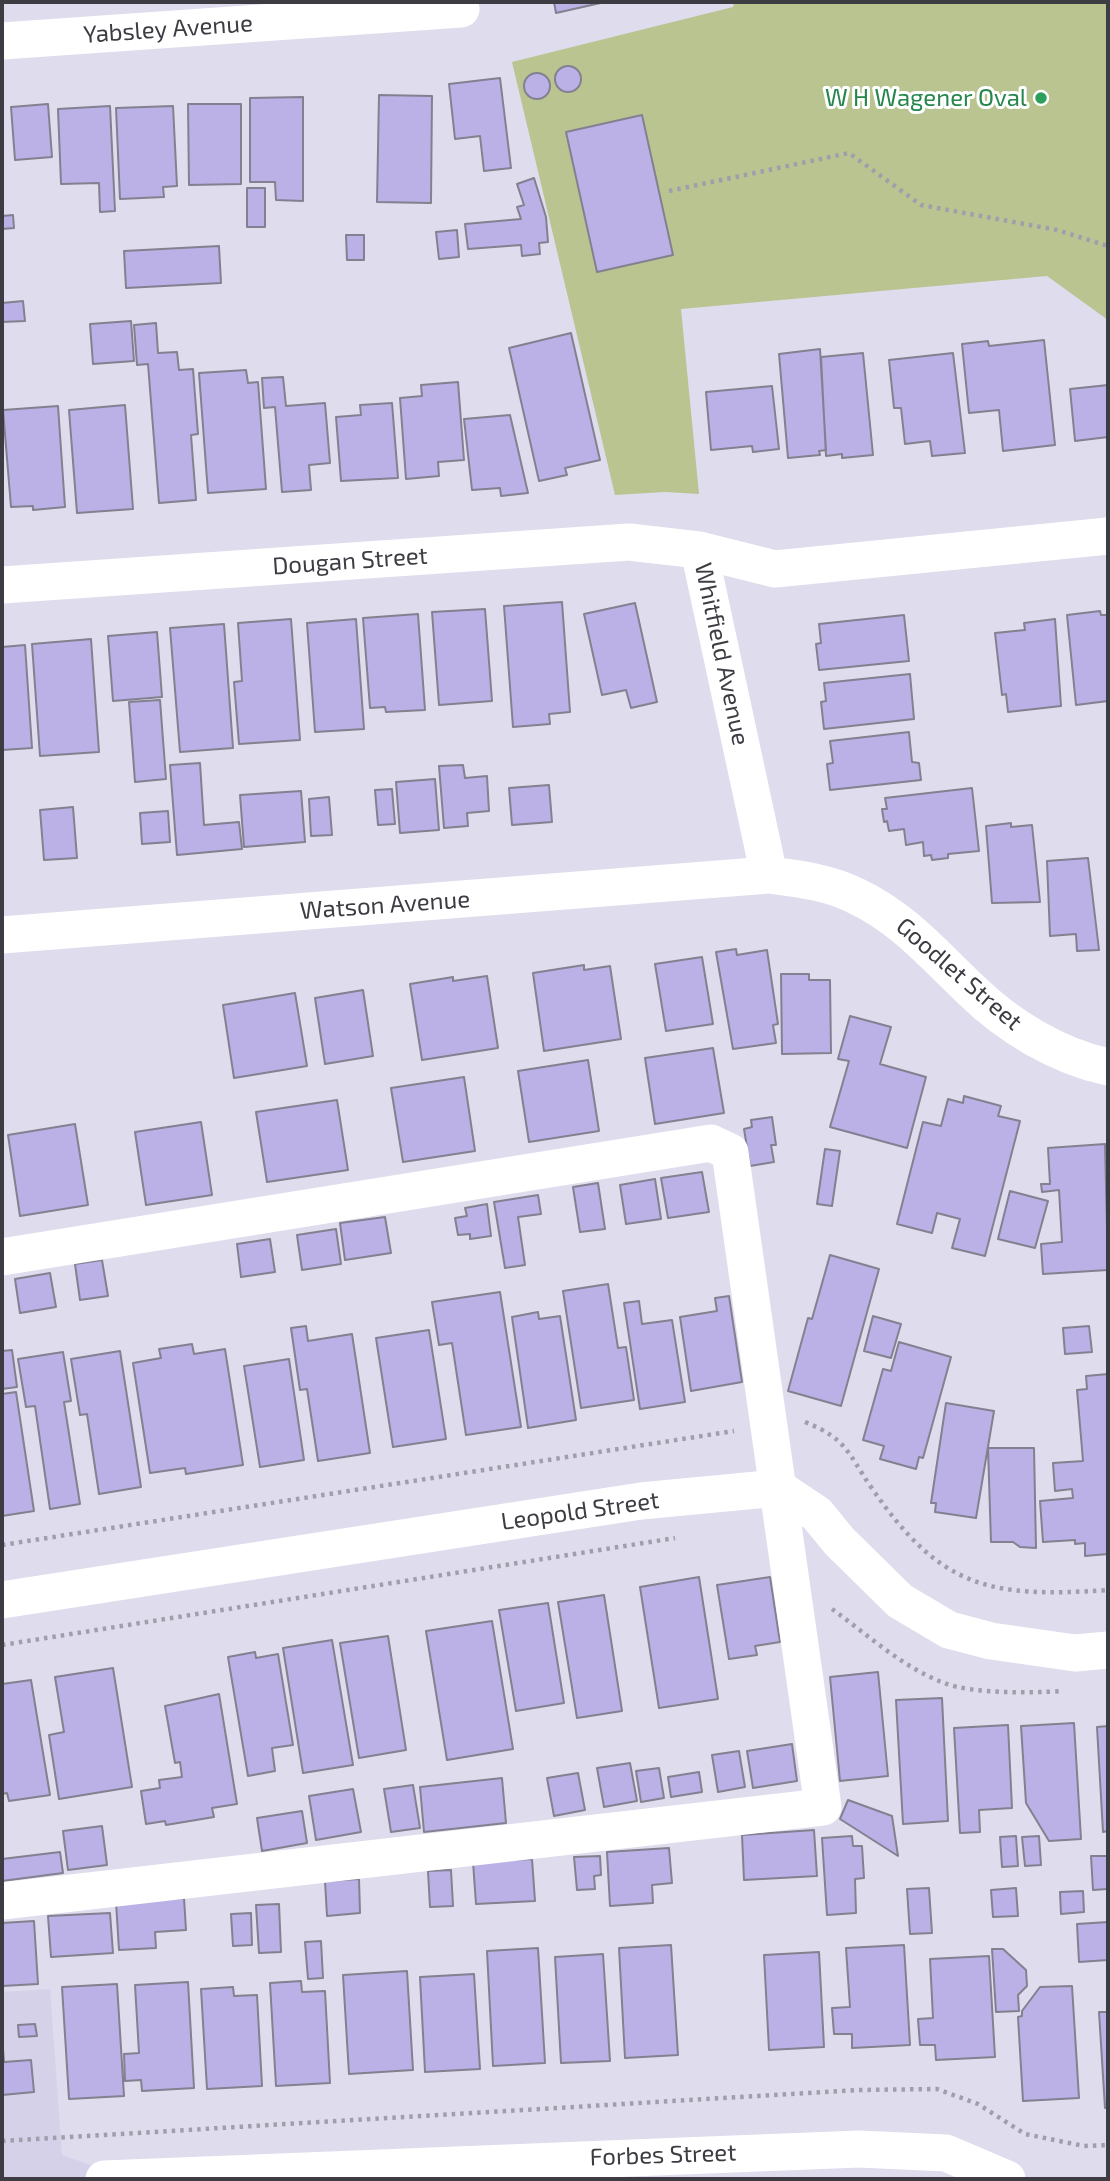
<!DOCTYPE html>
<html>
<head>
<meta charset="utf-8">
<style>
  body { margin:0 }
  #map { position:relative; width:1110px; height:2181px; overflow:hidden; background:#dfdced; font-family:"Exo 2",sans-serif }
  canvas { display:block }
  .frame { position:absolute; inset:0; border:4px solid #3d3c43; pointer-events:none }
</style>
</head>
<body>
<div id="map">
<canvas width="1110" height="2181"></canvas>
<div class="frame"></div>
</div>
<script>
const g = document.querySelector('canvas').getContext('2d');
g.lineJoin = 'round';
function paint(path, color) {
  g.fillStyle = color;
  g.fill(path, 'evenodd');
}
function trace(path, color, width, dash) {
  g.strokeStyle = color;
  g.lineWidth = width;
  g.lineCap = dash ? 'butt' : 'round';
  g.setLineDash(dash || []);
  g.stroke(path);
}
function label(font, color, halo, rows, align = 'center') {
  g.font = font + ' "Exo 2",sans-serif';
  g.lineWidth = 6;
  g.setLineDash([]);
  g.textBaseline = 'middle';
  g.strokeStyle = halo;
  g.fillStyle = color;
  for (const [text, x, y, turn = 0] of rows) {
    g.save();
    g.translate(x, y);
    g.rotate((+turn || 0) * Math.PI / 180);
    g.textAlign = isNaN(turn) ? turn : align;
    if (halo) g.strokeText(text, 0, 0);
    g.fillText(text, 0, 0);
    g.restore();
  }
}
const built = new Path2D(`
  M50,1989L62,2155L132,2179H2V1992Z`);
const green = new Path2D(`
  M734,2H1108V320L1047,276L681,309L699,494L665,492L615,495L512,62L733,7Z`);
const building = new Path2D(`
  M554,2H605L556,13Z
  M555 79a13 13 0 1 1 26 0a13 13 0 1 1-26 0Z
  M524 86a13 13 0 1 1 26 0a13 13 0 1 1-26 0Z
  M500,78L511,168L484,171L480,136L455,139L449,84Z
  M379,95L432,96L431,203L377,202Z
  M303,97V201L276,200L275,182H250V98Z
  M48,104L52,157L15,160L11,107Z
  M188,104H241V184L189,185Z
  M110,106L115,211L100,212L99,183L61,184L58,109Z
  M173,106L177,186L163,187L164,197L120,199L116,108Z
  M642,115L673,255L597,272L566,132Z
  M534,178L546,217L548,242L539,243L540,254L522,256L521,245L468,249L465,224L521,219L517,207L524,205L517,184Z
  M247,188H265V227H247Z
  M13,215L14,228L2,229V216Z
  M457,230L459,257L439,259L436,232Z
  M346,235H364V260H347Z
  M219,246L221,283L126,288L124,251Z
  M23,301L25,321L2,322V303Z
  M131,321L134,361L93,364L90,324Z
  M156,323L158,353L177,352L179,370L193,369L198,434L191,435L196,500L159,503L148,364L137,365L134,325Z
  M571,333L600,460L565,468L567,475L539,481L509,348Z
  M1044,340L1055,445L1003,451L999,410L969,413L962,344L988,341L989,346Z
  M820,349L826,450L819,451L820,455L788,458L779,354Z
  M863,353L873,455L842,458V454L826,456L821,357Z
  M953,353L965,453L932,456L930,441L905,444L901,408H894L889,360Z
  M246,370L248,383L258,382L266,489L208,493L199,373Z
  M283,377L286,406L325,403L330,463L309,465L311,490L282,492L275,407L264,408L262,378Z
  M458,382L464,460L438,462L439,476L406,479L400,398L422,396L421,385Z
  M1108,385V437L1075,441L1070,389Z
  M772,386L779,449L753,452L752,446L711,450L706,392Z
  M392,403L398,478L341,481L336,417L361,415L360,405Z
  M125,405L133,509L77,513L69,410Z
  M58,406L65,507L33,510V506L11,507L3,410Z
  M510,415L528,493L501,496L500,488L472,490L464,419Z
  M562,602L570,712L549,714L550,724L513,727L504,606Z
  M635,603L657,702L631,708L626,690L602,695L584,614Z
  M485,609L492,701L439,705L432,612Z
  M1100,611L1101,615H1108V701L1076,705L1067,615Z
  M418,614L425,710L386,712L385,707L370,708L363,618Z
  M904,615L909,661L819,670L816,644L821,643L819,624Z
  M291,619L300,740L239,744L234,682L242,681L238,623Z
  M356,619L364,729L315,732L307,623Z
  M1055,619L1061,706L1008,712L1006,694L1002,695L995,633L1025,630L1024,623Z
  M224,624L233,748L180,752L170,628Z
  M157,632L162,697L113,701L108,636Z
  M91,639L99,752L40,756L32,644Z
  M25,645L32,748L2,750V647Z
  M910,674L914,719L824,729L821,702L826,701L824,683Z
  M160,700L166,779L135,782L129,702Z
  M909,732L912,762L919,763L921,780L830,790L827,764L833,763L830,741Z
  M200,763L204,825L239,822L242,849L177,855L170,765Z
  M463,765L465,778L487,776L489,811L467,813L468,826L444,828L439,766Z
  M435,779L439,830L400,833L396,782Z
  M549,785L552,822L512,825L509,788Z
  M972,788L979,851L948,854V858L932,860L931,855L924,856L923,842L906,845L904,829L889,831L887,821L884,822L882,809H887L885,798Z
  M392,789L395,824L378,825L375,790Z
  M301,791L305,842L244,847L240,795Z
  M329,797L332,835L311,836L309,799Z
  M73,807L77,858L44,860L40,810Z
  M168,811L170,842L142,844L140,813Z
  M1011,823V827L1032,825L1040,902L992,903L986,826Z
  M1088,858L1099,950L1077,951L1076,934L1050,936L1047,861Z
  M736,949L737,955L767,950L778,1024L773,1025L776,1043L733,1049L716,952Z
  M702,957L713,1024L666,1031L655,964Z
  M584,965V970L610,966L621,1039L544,1051L533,973Z
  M781,974H809V980H830L831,1053L782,1054Z
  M487,976L498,1048L422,1060L410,984L453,977V981Z
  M363,990L373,1056L325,1064L315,998Z
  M295,993L307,1066L234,1078L223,1005Z
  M850,1016L891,1027L880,1064L926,1077L907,1148L830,1127L849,1061L838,1059Z
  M713,1048L724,1113L655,1124L645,1058Z
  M588,1060L599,1131L529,1142L518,1071Z
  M464,1077L475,1151L403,1162L391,1088Z
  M964,1096L1001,1106L998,1116L1020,1121L985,1256L952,1248L960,1219L937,1213L932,1233L897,1224L923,1122L941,1126L948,1099L963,1103Z
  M337,1100L348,1170L267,1182L256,1112Z
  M772,1117L776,1145H771L774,1162L750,1166L744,1129L752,1127L751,1120Z
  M201,1122L212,1195L146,1205L135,1132Z
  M75,1124L88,1205L20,1216L8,1135Z
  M1105,1144L1108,1270L1043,1274L1041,1244L1062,1242L1059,1190L1042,1192L1041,1184H1050L1048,1148Z
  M825,1149L840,1151L832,1206L817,1204Z
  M702,1172L709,1212L668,1218L661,1178Z
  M655,1179L661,1219L626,1224L620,1185Z
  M598,1183L605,1229L580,1232L573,1187Z
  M1010,1191L1048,1201L1035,1248L998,1239Z
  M538,1195L541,1214L518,1217L525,1265L505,1268L494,1202Z
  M487,1204L491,1236L470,1239V1234L458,1235L455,1218L467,1216L465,1208Z
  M385,1217L391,1253L345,1260L340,1223Z
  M336,1229L341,1264L302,1270L297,1235Z
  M270,1239L275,1272L241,1277L237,1244Z
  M830,1255L879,1269L841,1406L788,1391L808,1318L812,1319Z
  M102,1260L108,1296L80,1300L75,1264Z
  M50,1273L56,1307L20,1313L15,1279Z
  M608,1284L618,1348L626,1347L634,1400L581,1408L563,1291Z
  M500,1292L521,1427L466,1435L452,1343L439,1345L432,1302Z
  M729,1296L742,1382L691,1391L680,1317L717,1311L715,1298Z
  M639,1301L642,1324L672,1320L685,1402L640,1409L624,1303Z
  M538,1312L539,1319L560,1316L576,1420L528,1428L512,1317Z
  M873,1316L901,1324L891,1358L864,1351Z
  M306,1326L308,1341L352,1334L370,1453L318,1461L307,1389L300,1390L291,1328Z
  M1089,1326L1092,1352L1065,1354L1063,1328Z
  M429,1330L446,1439L393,1447L376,1338Z
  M899,1342L951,1357L923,1458L919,1457L916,1469L880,1459L884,1446L863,1440L883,1369L891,1371Z
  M192,1344L194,1354L225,1349L243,1465L186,1474L185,1468L150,1473L133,1363L161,1358L159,1349Z
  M12,1350L17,1387L2,1389V1351Z
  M120,1351L141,1487L99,1494L87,1414L80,1415L71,1359Z
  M63,1352L71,1401L64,1402L80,1504L50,1509L35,1406L26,1407L18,1359Z
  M289,1359L304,1460L260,1467L244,1366Z
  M1108,1374V1554L1085,1556V1543L1075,1544V1540L1043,1542L1040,1501L1073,1498L1072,1489L1055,1491L1053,1463L1083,1461L1077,1390L1087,1389L1086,1376Z
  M16,1392L34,1511L2,1516V1394Z
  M946,1403L994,1411L976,1518L935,1512L936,1503H931Z
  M988,1448H1034L1036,1548L1020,1547L1013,1542H991Z
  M699,1577L718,1699L659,1708L640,1587Z
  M770,1577L780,1642L755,1646L757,1655L729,1659L717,1585Z
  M604,1595L622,1711L577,1718L558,1602Z
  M548,1603L564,1703L516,1711L499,1610Z
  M492,1621L513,1749L447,1760L426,1631Z
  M388,1636L406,1750L359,1758L340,1643Z
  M332,1640L353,1765L303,1773L283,1648Z
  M255,1652L256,1658L278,1654L293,1745L272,1748L275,1771L248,1776L228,1657Z
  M113,1668L132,1787L59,1799L49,1735L64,1732L55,1677Z
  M878,1672L888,1776L840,1781L830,1677Z
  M31,1680L50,1795L9,1801L7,1793L2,1794V1684Z
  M219,1694L237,1804L212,1808L214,1817L166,1825L165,1821L146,1824L141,1791L160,1788L159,1780L182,1777L180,1762L175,1763L165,1706Z
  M942,1698L948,1821L903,1824L896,1700Z
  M1074,1723L1081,1839L1049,1841L1026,1803L1021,1726Z
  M1008,1725L1012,1808L979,1810L980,1832L960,1833L954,1728Z
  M1108,1726V1831L1103,1832L1097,1727Z
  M792,1744L797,1781L753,1788L747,1751Z
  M739,1751L745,1787L718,1792L712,1755Z
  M630,1763L637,1801L604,1807L597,1768Z
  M659,1768L664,1798L641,1802L636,1771Z
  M699,1772L702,1792L671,1797L668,1777Z
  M578,1773L585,1810L554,1816L547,1778Z
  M502,1778L506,1823L424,1832L420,1787Z
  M413,1785L420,1828L391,1832L384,1789Z
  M353,1789L361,1832L316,1840L309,1796Z
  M848,1800L892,1816L898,1856L840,1819Z
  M302,1811L307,1843L262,1851L257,1818Z
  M102,1826L107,1865L68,1870L63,1831Z
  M814,1830L817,1876L744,1880L742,1835Z
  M852,1836L853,1846H862L864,1878L855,1879L856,1913L827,1915L822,1838Z
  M1016,1836L1018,1866L1002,1867L1000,1837Z
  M1039,1836L1041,1865L1025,1866L1022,1837Z
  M669,1848L672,1883L652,1885L653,1903L610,1906L607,1852Z
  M60,1852L63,1873L2,1881V1859Z
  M600,1856L601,1875L594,1876L595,1889L577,1890L574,1857Z
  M1091,1856H1108V1889L1093,1890Z
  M532,1859L535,1901L476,1904L473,1862Z
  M451,1870L453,1906L430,1907L428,1871Z
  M359,1879L360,1913L327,1916L325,1881Z
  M929,1888L932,1933L910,1934L907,1889Z
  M1016,1888L1018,1916L993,1917L991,1890Z
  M1083,1891L1084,1912L1061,1914L1060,1892Z
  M184,1898L186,1930L155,1932L156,1948L119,1950L116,1902Z
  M279,1904L281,1952L259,1953L256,1905Z
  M110,1913L113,1953L51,1957L48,1916Z
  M251,1913L252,1945L233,1946L231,1914Z
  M34,1921L38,1984L2,1986V1923Z
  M1108,1922V1960L1079,1962L1077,1924Z
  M321,1941L323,1978L308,1979L305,1942Z
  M671,1945L678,2055L625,2058L619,1948Z
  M904,1945L910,2045L852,2048V2034H834L832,2008L850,2007L846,1948Z
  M538,1948L545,2063L493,2066L487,1951Z
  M992,1949H1003L1026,1970L1027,1986L1018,1995L1019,2011L996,2012Z
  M819,1952L824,2047L769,2050L764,1955Z
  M603,1954L610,2061L561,2063L555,1957Z
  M989,1956L995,2057L936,2060L935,2045H920L918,2019L933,2018L930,1959Z
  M407,1971L413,2070L349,2074L343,1975Z
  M474,1974L480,2069L425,2072L420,1977Z
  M301,1981L302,1992L325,1991L330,2083L276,2086L270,1983Z
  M188,1982L194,2088L142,2091L141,2080L125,2081L124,2054L139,2053L135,1985Z
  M117,1984L124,2096L69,2099L62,1987Z
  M1072,1986L1079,2098L1023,2101L1018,2017L1022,2016V2011L1040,1987Z
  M233,1987L234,1996L257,1995L262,2086L207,2089L201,1989Z
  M1099,2012H1108V2108H1105Z
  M35,2024L37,2036L19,2037L18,2025Z
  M2,2036L4,2062L31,2060L34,2092L2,2095Z`);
const path = new Path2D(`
  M669,191L849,153L921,205L1057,230L1108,246
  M805,1422C847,1439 847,1452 871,1487C941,1589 989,1598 1108,1590
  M2,1545L734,1431
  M832,1609C868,1635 902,1667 944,1683C972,1694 1032,1693 1062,1691
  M2,1645L675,1538
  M2,2141L858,2090L937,2089L978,2104L1025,2134L1084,2146L1108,2145`);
const minor = new Path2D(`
  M2,41L461,9
  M2,585L629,542L699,550
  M769,875L699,550L775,569L1108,536
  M2,935L769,875C800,879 828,882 856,896C903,918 934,955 971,990C1008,1026 1057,1056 1108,1067
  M2,1257L711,1143L730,1152L823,1807L2,1901
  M2,1600L641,1501L778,1488L817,1514L839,1541L900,1601L949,1630L991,1641L1075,1653L1108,1650
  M104,2179L859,2149L946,2153L1007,2179`);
const markers = [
  [1041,98,7,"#2e9e5b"]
];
const streetNames = [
  ["Yabsley Avenue",168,29,-4],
  ["Dougan Street",350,561,-4],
  ["Whitfield Avenue",722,654,78],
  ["Watson Avenue",385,905,-4],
  ["Goodlet Street",959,974,41],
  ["Leopold Street",580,1511,-8],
  ["Forbes Street",663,2155,-2]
];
const leisureNames = [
  ["W H Wagener Oval",1027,98]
];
paint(built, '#d5d1e9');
paint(green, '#b9c491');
paint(building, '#bbb1e7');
trace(building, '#838090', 2);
trace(path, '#a19eac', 4.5, [3.5, 5]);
trace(minor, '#fff', 37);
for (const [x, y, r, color] of markers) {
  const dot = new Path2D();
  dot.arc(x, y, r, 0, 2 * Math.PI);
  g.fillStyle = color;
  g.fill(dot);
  trace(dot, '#fff', 2.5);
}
label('24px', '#3d3c43', '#fff', streetNames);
label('24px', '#27864d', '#fff', leisureNames, 'right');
</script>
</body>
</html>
